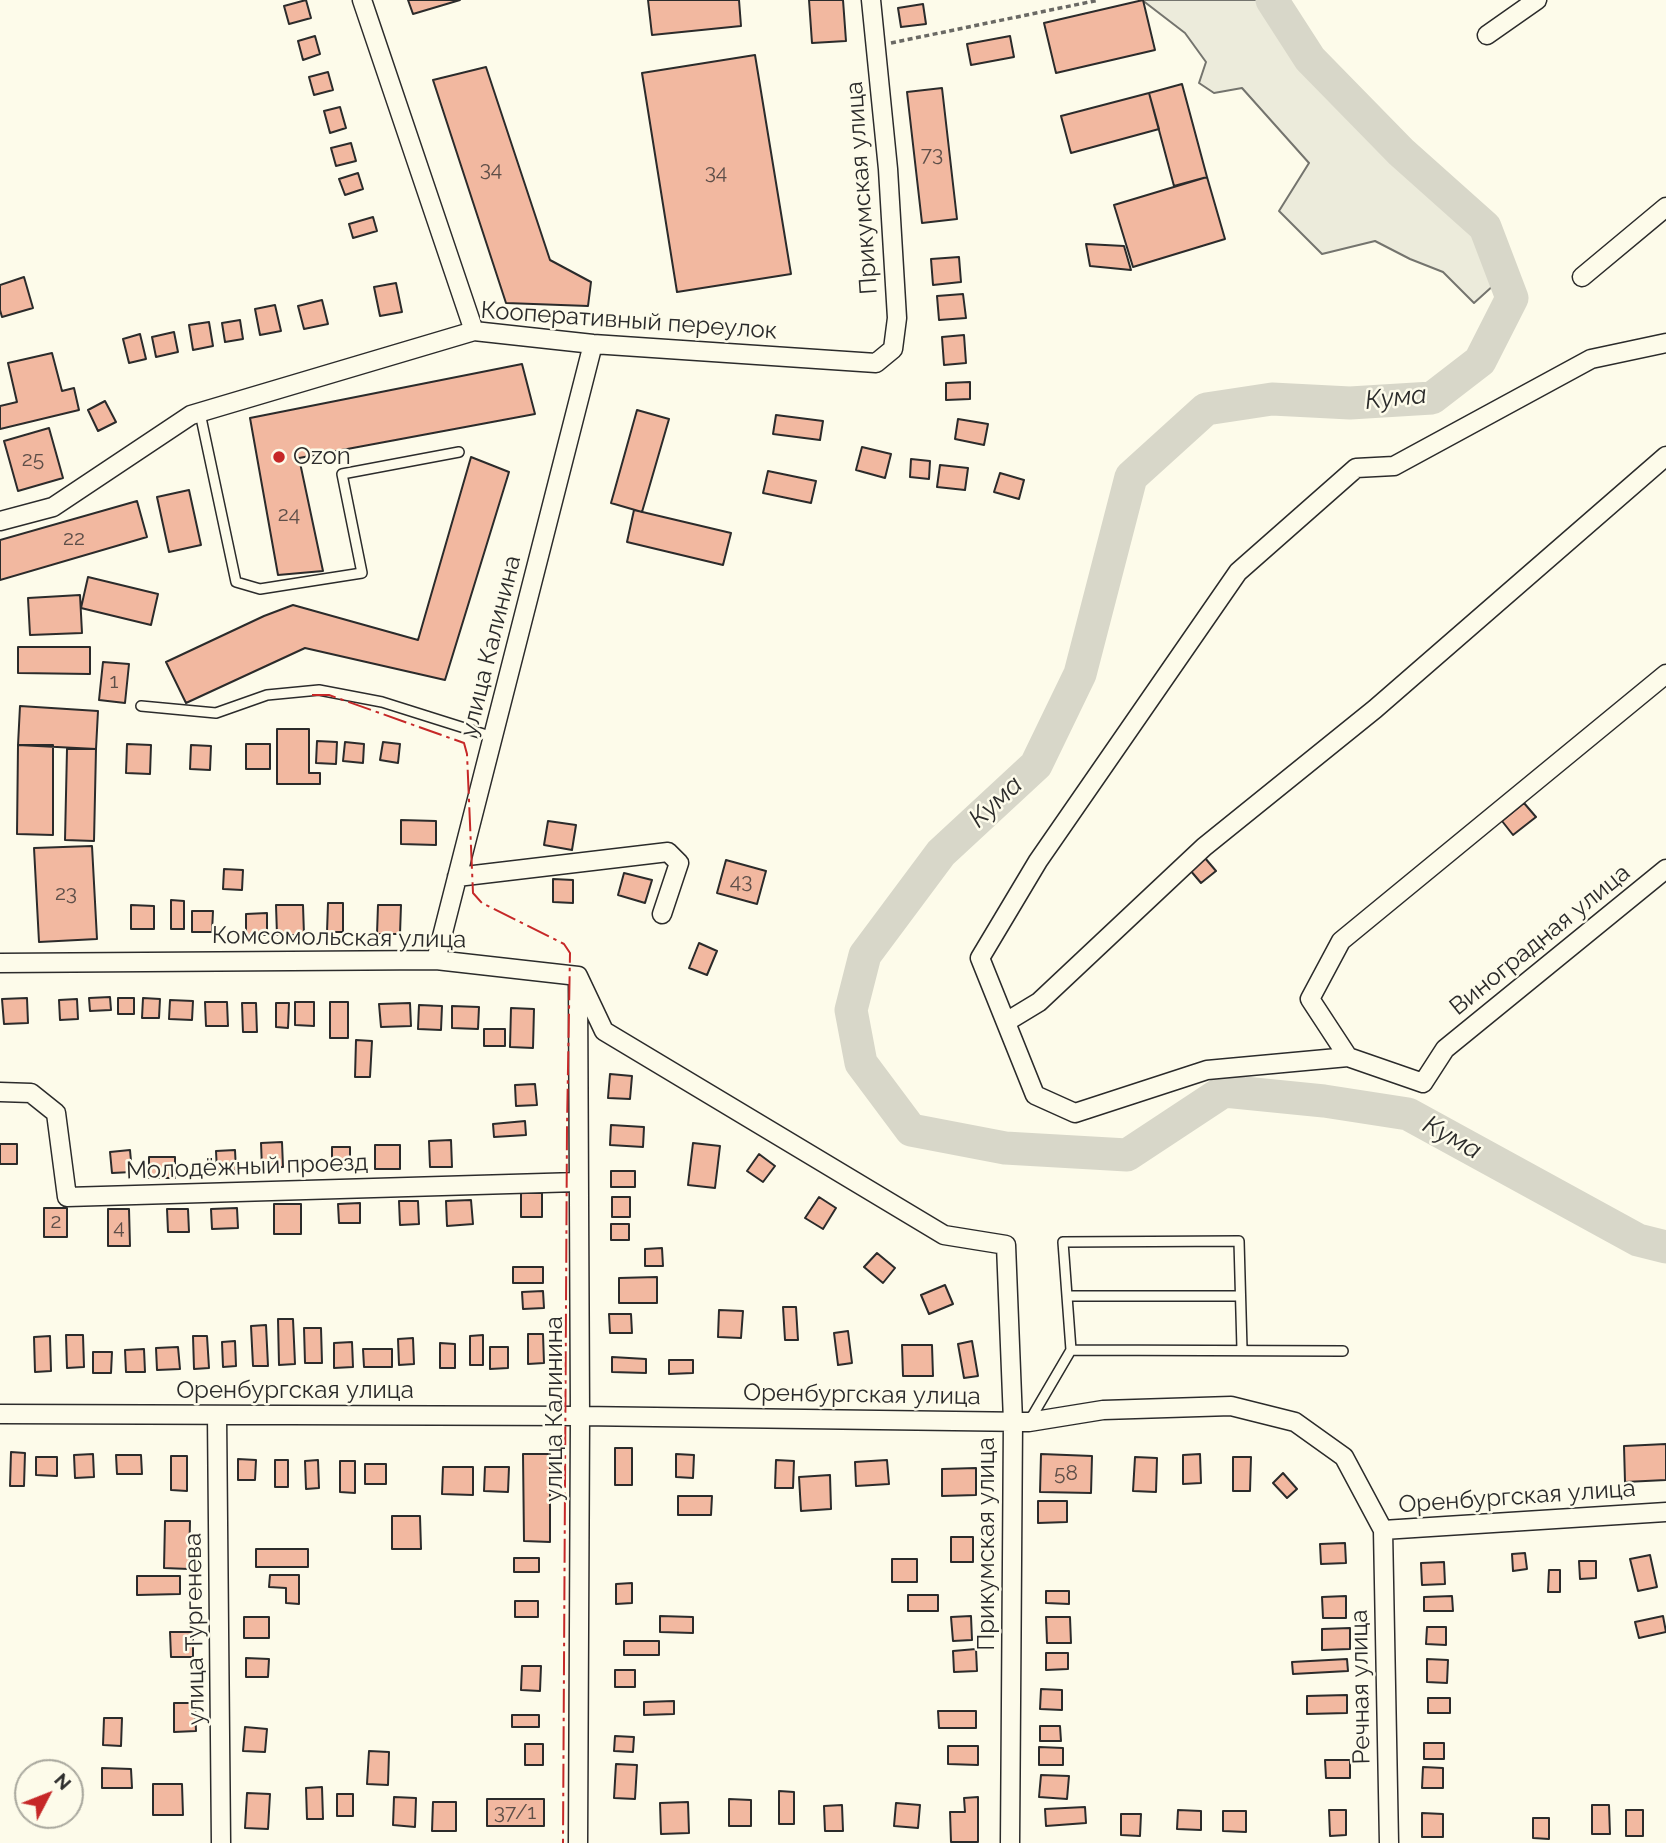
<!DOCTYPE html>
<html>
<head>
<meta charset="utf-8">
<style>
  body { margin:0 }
  #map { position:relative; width:1666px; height:1843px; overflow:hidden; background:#fdfbea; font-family:Raleway,sans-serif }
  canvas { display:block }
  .north { position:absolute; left:14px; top:1759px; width:70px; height:70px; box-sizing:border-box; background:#fdfbea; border:2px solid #a9a89e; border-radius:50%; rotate:48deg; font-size:19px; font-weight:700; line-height:28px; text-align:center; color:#2b2b2b }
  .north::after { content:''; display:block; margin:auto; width:24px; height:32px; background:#c62828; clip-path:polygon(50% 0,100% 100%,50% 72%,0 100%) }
</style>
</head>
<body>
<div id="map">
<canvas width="1666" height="1843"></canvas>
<div class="north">N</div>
</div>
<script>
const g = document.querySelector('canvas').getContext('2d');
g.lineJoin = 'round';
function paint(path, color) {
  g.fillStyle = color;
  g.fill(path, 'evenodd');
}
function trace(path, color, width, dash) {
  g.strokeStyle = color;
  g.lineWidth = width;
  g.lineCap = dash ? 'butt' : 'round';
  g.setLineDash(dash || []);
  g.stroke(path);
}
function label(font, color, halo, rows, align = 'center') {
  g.font = font + ' Raleway,sans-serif';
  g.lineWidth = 5;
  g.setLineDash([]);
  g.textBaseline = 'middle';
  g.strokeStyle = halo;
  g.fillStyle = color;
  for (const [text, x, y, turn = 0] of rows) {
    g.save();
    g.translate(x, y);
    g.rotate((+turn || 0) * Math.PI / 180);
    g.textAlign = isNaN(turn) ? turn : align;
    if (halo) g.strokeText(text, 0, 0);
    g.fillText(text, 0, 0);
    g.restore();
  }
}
const green = new Path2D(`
  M1142,0H1259L1301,65L1389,155L1476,232L1495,284L1474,303L1443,272L1410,259L1375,241L1322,254L1279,211L1309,163L1242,88L1214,93L1199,83L1206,62L1185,33Z`);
const river = new Path2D(`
  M1272,0L1310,59L1401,152L1485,227L1512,298L1480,361L1432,398L1350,403L1272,399L1206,409L1131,477L1080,674L1036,765L941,853L865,955L851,1010L861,1063L911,1130L1005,1148L1127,1155L1224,1091L1324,1101L1408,1114L1638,1240L1666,1247`);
const building = new Path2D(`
  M306,0L311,18L289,24L284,6Z
  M408,0H460L413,14Z
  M648,0H739L741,26L652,35Z
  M809,0H843L846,41L812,43Z
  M1143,0L1155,50L1056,73L1044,23Z
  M923,4L926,24L901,27L898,8Z
  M315,36L320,54L303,60L298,41Z
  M1010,36L1014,57L971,65L967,44Z
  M755,55L791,274L677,292L642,73Z
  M486,67L550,260L591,282L588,306L506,303L433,80Z
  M328,72L333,90L314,95L309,77Z
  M1182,84L1207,177L1174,186L1149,93Z
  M942,88L957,219L922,223L907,92Z
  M1149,93L1159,129L1071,153L1061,116Z
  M340,107L346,128L330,133L324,111Z
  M351,143L356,161L336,166L331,148Z
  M358,173L363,189L345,195L339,179Z
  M1207,177L1225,239L1133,267L1114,205Z
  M373,217L377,231L353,238L349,224Z
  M1086,244L1124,246L1131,270L1090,266Z
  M959,257L961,282L933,285L931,259Z
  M24,277L33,308L2,317L0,310V285Z
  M396,283L402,312L380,316L374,287Z
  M963,294L966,318L939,320L937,296Z
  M322,300L328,324L304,329L298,306Z
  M275,305L281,331L260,335L255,309Z
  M240,320L243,339L225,342L222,323Z
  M209,322L213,346L193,350L189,325Z
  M174,332L178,352L156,357L152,337Z
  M140,334L146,359L129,363L123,339Z
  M964,335L966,363L944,365L942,337Z
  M52,353L62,391L74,388L79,410L0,429V406L17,402L8,363Z
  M522,364L535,414L299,458L323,571L278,575L250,418Z
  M970,382V399L946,400V383Z
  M105,401L116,422L98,431L88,410Z
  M637,410L669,419L642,512L611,503Z
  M776,415L823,421L820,440L773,434Z
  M958,419L988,424L984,445L955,439Z
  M49,428L63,478L18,491L4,441Z
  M862,447L891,454L885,478L856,470Z
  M471,457L509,472L445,680L305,648L186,703L166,662L264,616L293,605L418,640Z
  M911,459L930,461L929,479L910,477Z
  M940,465L968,468L965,490L937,487Z
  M768,471L816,481L811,503L763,493Z
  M1000,473L1024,480L1019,499L994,492Z
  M189,490L201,545L169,552L157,497Z
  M137,501L147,537L0,580V540Z
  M634,510L731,533L723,565L627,542Z
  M88,577L158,594L151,625L81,608Z
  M80,595L82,633L30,635L28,598Z
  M18,647H90V674L18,673Z
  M103,662L129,664L125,703L99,700Z
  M20,706L98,711L96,749L18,745Z
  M277,729H309V773H320V784H277Z
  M317,741L337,742L336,764L316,763Z
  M345,742L364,744L363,763L343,761Z
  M383,742L400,744L398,763L380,760Z
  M127,744L151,745L150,774L126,773Z
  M246,744H270V769H246Z
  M18,745H53V835L17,834Z
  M191,745L211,746L210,770L190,769Z
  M67,749H96L94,841L65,840Z
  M1524,803L1536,817L1513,835L1502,821Z
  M401,820L436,821V845L401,844Z
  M548,821L576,825L572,850L544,845Z
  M92,846L97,939L39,942L34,848Z
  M1205,858L1216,871L1201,883L1190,870Z
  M726,860L766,871L757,904L717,893Z
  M224,869L243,870L242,890L223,889Z
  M624,873L652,880L645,903L618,895Z
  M553,879L573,880V903L553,902Z
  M171,900L184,901V929H171Z
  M328,903H343V932H327Z
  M131,905L154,906V929H131Z
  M276,905H303L304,935H277Z
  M378,905H401L400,934H377Z
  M192,911H213L212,932H192Z
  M267,913V935H246V914Z
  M699,943L717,951L707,975L689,968Z
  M110,997L111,1010L90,1011L89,998Z
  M27,998L28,1023L4,1024L2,999Z
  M118,998H134V1014H118Z
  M143,998L160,999L159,1018H142Z
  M77,999L78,1019L60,1020L59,1000Z
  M170,1000L193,1001L192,1020L169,1019Z
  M205,1002H227L228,1026H206Z
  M295,1002H314V1026L295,1025Z
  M330,1002H348V1038H330Z
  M242,1003H256L257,1032H243Z
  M276,1003H289L288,1028L276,1027Z
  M410,1003L411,1026L381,1027L379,1004Z
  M419,1005L442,1006L441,1030L418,1029Z
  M452,1006L479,1007L478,1029L452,1028Z
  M511,1008L534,1009L533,1048L510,1047Z
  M484,1029H505V1046H484Z
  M356,1040L372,1041L370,1077H355Z
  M610,1074L632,1076L630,1099L608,1098Z
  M535,1084L537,1105L516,1106L515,1085Z
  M525,1121L526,1135L494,1137L493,1124Z
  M611,1125L644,1127L643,1147L610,1145Z
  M451,1140L452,1167H430L429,1141Z
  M282,1142L283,1167L262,1168L261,1143Z
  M693,1143L720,1146L715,1188L688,1185Z
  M0,1144H17V1164H0Z
  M375,1145H400V1169H375Z
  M332,1147H350V1168H332Z
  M130,1150L132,1172L112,1173L110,1152Z
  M235,1150L236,1170L217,1171L216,1151Z
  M759,1154L775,1166L763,1182L747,1171Z
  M149,1157H175V1178H149Z
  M611,1171H635V1187H611Z
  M521,1193H542V1217H521Z
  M612,1197H630V1217H612Z
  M819,1197L836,1208L823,1229L805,1218Z
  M471,1200L473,1224L447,1226L446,1201Z
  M399,1201H418L419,1224L400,1225Z
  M360,1203V1223H339L338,1204Z
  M274,1204H301V1234H274Z
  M44,1208H67V1237H44Z
  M237,1208L238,1228L212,1229L211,1209Z
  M108,1209H129L130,1246H108Z
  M167,1209H188L189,1232H168Z
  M611,1224H629V1240H611Z
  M662,1248L663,1266H645V1249Z
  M877,1253L895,1268L883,1283L864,1267Z
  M513,1267H543V1283H513Z
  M657,1277V1303H619V1278Z
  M945,1285L953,1304L929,1314L921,1295Z
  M543,1291L544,1308L523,1309L522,1292Z
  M783,1307H796L798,1340H785Z
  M719,1310L743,1311L741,1338L718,1337Z
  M609,1314H631L632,1333H610Z
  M278,1319H293L295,1364L279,1365Z
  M266,1325L268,1366H253L251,1326Z
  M304,1328H321L322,1363H305Z
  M848,1331L852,1363L838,1365L834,1333Z
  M528,1334H543L544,1363L528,1364Z
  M66,1335H83L84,1367L67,1368Z
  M483,1335V1365H470V1336Z
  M50,1336L51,1371L35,1372L34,1337Z
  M193,1336H207L209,1368L194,1369Z
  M413,1338L414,1364L399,1365L398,1339Z
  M235,1341L236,1366L223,1367L222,1342Z
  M972,1341L978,1376L964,1378L958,1344Z
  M352,1342L353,1367L334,1368V1343Z
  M440,1343L455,1344V1368H440Z
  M902,1345H932L933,1376H903Z
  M178,1347L180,1369L157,1370L156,1348Z
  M490,1347H508V1368L490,1369Z
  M144,1349L145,1372H126L125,1350Z
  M363,1349H392V1367H364Z
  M93,1352H112L111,1373H93Z
  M612,1357L646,1359V1373L612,1372Z
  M669,1360H693V1373L669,1374Z
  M1666,1444V1480L1625,1482L1624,1446Z
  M615,1448H632V1485H615Z
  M11,1452L25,1453L24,1486H10Z
  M93,1454L94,1477L75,1478L74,1455Z
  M523,1454H550V1542L524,1541Z
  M676,1454L694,1455L693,1478L676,1477Z
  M1041,1454L1092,1456L1091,1493L1040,1492Z
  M1200,1454L1201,1483L1183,1484V1455Z
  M116,1455H141L142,1474H117Z
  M171,1456H187V1491L171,1490Z
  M36,1457H57V1476L36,1475Z
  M1135,1457L1157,1458L1156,1492L1133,1491Z
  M1233,1457H1251L1250,1491H1233Z
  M238,1459L256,1460L255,1480H238Z
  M275,1460H288V1487H275Z
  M318,1460L319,1488L306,1489L305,1461Z
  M776,1460L794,1461L793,1488H775Z
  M887,1460L889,1484L856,1486L855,1462Z
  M340,1461H355V1493L340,1492Z
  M365,1464H386V1484H365Z
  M443,1467H473V1495L442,1494Z
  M485,1467H509L508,1492L484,1491Z
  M976,1468V1495L942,1496V1469Z
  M1283,1473L1297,1489L1287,1498L1273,1483Z
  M830,1475L831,1509L801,1511L799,1477Z
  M678,1496H712L711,1515H678Z
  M1038,1501H1067V1522L1038,1523Z
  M392,1516H420L421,1549H392Z
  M165,1521H190L189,1569L164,1568Z
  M951,1537H973V1562H951Z
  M1345,1543L1346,1563L1321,1564L1320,1544Z
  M256,1549H308V1567H256Z
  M1525,1553L1527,1569L1513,1571L1512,1554Z
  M1650,1555L1657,1587L1638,1591L1630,1559Z
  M514,1558H539V1572H514Z
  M892,1559H917V1582H892Z
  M1579,1561H1596V1578L1580,1579Z
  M1444,1562L1445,1584L1422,1585L1421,1563Z
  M1549,1570H1560V1592H1548Z
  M270,1575H299V1604L286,1603V1588L269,1587Z
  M137,1576H180V1594L137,1595Z
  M632,1583V1603L616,1604V1584Z
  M1046,1591H1069V1604L1046,1603Z
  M908,1595H938V1611H908Z
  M1346,1596V1618H1323L1322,1597Z
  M1452,1596L1453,1611H1424V1597Z
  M515,1601H538V1617H515Z
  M660,1616L693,1617V1633L660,1632Z
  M971,1616L972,1640L953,1641L951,1617Z
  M1663,1616L1666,1632L1639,1638L1635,1622Z
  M244,1617H269V1638H244Z
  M1046,1617H1070L1071,1643H1047Z
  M1427,1627H1446V1645L1426,1644Z
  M1350,1628V1649L1322,1650V1629Z
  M170,1632H193V1657H171Z
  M624,1641H659V1655H624Z
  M976,1649L977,1671L954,1672L953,1651Z
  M1046,1653H1068V1669L1046,1670Z
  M246,1658L269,1659L268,1677H246Z
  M1347,1659L1348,1671L1293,1674L1292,1662Z
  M1427,1659L1448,1660L1447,1683L1427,1682Z
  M522,1666H541L540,1691L521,1690Z
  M615,1670H635V1687H615Z
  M1041,1689L1062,1690V1710L1040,1709Z
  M1347,1695V1713L1307,1714V1696Z
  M1428,1698H1450V1713H1428Z
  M674,1701V1714L644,1715V1702Z
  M174,1703H195L196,1731L174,1732Z
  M938,1711H976V1728H939Z
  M512,1715H539V1727H512Z
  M104,1718H122L121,1746L103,1745Z
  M1040,1726H1060L1061,1741H1040Z
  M245,1727L267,1729L265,1752L243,1751Z
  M615,1736L634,1737L633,1752L614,1751Z
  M1424,1743H1444V1759H1424Z
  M525,1744H543V1765H525Z
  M948,1746H978V1765L948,1764Z
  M1039,1747L1063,1748V1765H1039Z
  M369,1751L389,1752L388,1785L367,1784Z
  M1325,1760H1350V1778H1326Z
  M616,1764L637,1765L635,1799L614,1798Z
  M1423,1767L1443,1768V1788H1422Z
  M102,1768L131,1769L132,1788H102Z
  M1041,1775L1069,1776L1067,1799L1039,1797Z
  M153,1784H182L183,1815H153Z
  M322,1787L323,1819H307L306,1788Z
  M779,1791L794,1792V1824H779Z
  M247,1793L270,1794L268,1829L245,1828Z
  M337,1794H353V1816H337Z
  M394,1797L416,1798L415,1827L393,1825Z
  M978,1797V1842H951L950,1812H965L964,1798Z
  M487,1799H544V1826H487Z
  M729,1799L751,1800V1826H729Z
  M433,1802H456V1831H432Z
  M688,1802L689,1833L661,1834L660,1803Z
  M896,1803L920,1805L918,1828L894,1826Z
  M842,1805L843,1831H825L824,1806Z
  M1592,1805H1609L1610,1834H1592Z
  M1085,1807L1086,1823L1046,1826L1045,1809Z
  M1178,1810L1201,1811V1830L1177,1829Z
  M1329,1810H1346V1835L1330,1836Z
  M1626,1810H1643V1836H1626Z
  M1223,1811H1246V1832L1223,1831Z
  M1422,1813L1443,1814V1837H1422Z
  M1121,1814H1141L1140,1836L1121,1835Z
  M35,1815H69V1820L36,1821Z
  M1533,1818H1549V1839L1533,1838Z`);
const path = new Path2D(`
  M891,43L1099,0`);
const lane = new Path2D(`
  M200,413L236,582L260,589L362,573L342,474L459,452
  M141,706L216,713L267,695L319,690L382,702L493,737
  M1067,1296H1240
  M1071,1350L1343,1351
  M1030,1420L1071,1350L1063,1242L1239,1241L1242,1349`);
const street = new Path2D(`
  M362,0L474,331
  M1487,35L1537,0
  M1582,277L1666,207
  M1666,343L1591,359L1394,466L1356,468L1238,572L1038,861L980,958L1035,1095L1075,1113L1207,1070L1348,1057L1423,1083L1445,1049L1666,869
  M0,521L53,507L191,415L474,331L593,344L876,363L893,349L897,318L888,169L871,0
  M457,877L668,852L679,863L662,914
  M436,960L593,344
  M0,963L436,960L578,976L604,1031L944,1235L1006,1245L1013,1421L1010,1843
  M1006,1022L1039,1002L1204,847L1375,709L1666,456
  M1348,1057L1310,999L1341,941L1666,674
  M0,1092L31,1093L56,1113L67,1197L578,1182
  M0,1414L580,1416L1029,1422L1103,1410L1231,1406L1295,1422L1344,1457L1383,1530L1666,1512
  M217,1415L221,1843
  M1383,1530L1389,1843
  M578,1843L580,1416L578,983`);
const power = new Path2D(`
  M312,695H329L464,743L467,754L473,893L482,903L564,944L570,953L567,1127L563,1843`);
const markers = [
  [279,457,7,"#c62828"]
];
const numberNames = [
  ["73",932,155],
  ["34",491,170],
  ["34",716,173],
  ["25",33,460],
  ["24",289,515],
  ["22",74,539],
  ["1",114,682],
  ["43",741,882],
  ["23",66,894],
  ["2",56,1222],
  ["4",119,1228],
  ["58",1066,1474],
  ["37/1",515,1813]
];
const streetNames = [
  ["Прикумская улица",862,188,-94],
  ["Кооперативный переулок",629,321,4],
  ["улица Калинина",491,646,-76],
  ["Комсомольская улица",339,938,1],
  ["Виноградная улица",1540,940,-39],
  ["Молодёжный проезд",247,1167,-2],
  ["Оренбургская улица",295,1391],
  ["Оренбургская улица",862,1395,1],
  ["улица Калинина",555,1409,-90],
  ["Оренбургская улица",1517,1497,-4],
  ["Прикумская улица",987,1544,-90],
  ["улица Тургенева",195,1629,-91],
  ["Речная улица",1361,1687,-91]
];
const poiNames = [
  ["Ozon",293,457]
];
const waterNames = [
  ["Кума",1396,398,-6],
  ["Кума",996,802,-43],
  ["Кума",1452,1138,29]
];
paint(green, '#ecebdb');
trace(green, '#74746e', 2);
trace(river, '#d8d7c9', 33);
paint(building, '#f2b8a0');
trace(building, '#2b2b2b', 2);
trace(lane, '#2b2b2b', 12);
trace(street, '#2b2b2b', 21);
trace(path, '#6a6964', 3.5, [5, 3.5]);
trace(lane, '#fdfbea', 9);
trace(street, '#fdfbea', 18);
trace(power, '#c62828', 2, [24, 5, 3.5, 5]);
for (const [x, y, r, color] of markers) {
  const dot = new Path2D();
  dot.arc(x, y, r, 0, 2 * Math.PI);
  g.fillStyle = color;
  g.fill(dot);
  trace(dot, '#fdfbea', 2.5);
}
label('21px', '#5d4e48', null, numberNames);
label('24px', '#2b2b2b', '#fdfbea', streetNames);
label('24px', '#2b2b2b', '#fdfbea', poiNames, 'left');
label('italic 26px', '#2b2b2b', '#fdfbea', waterNames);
</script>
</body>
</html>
